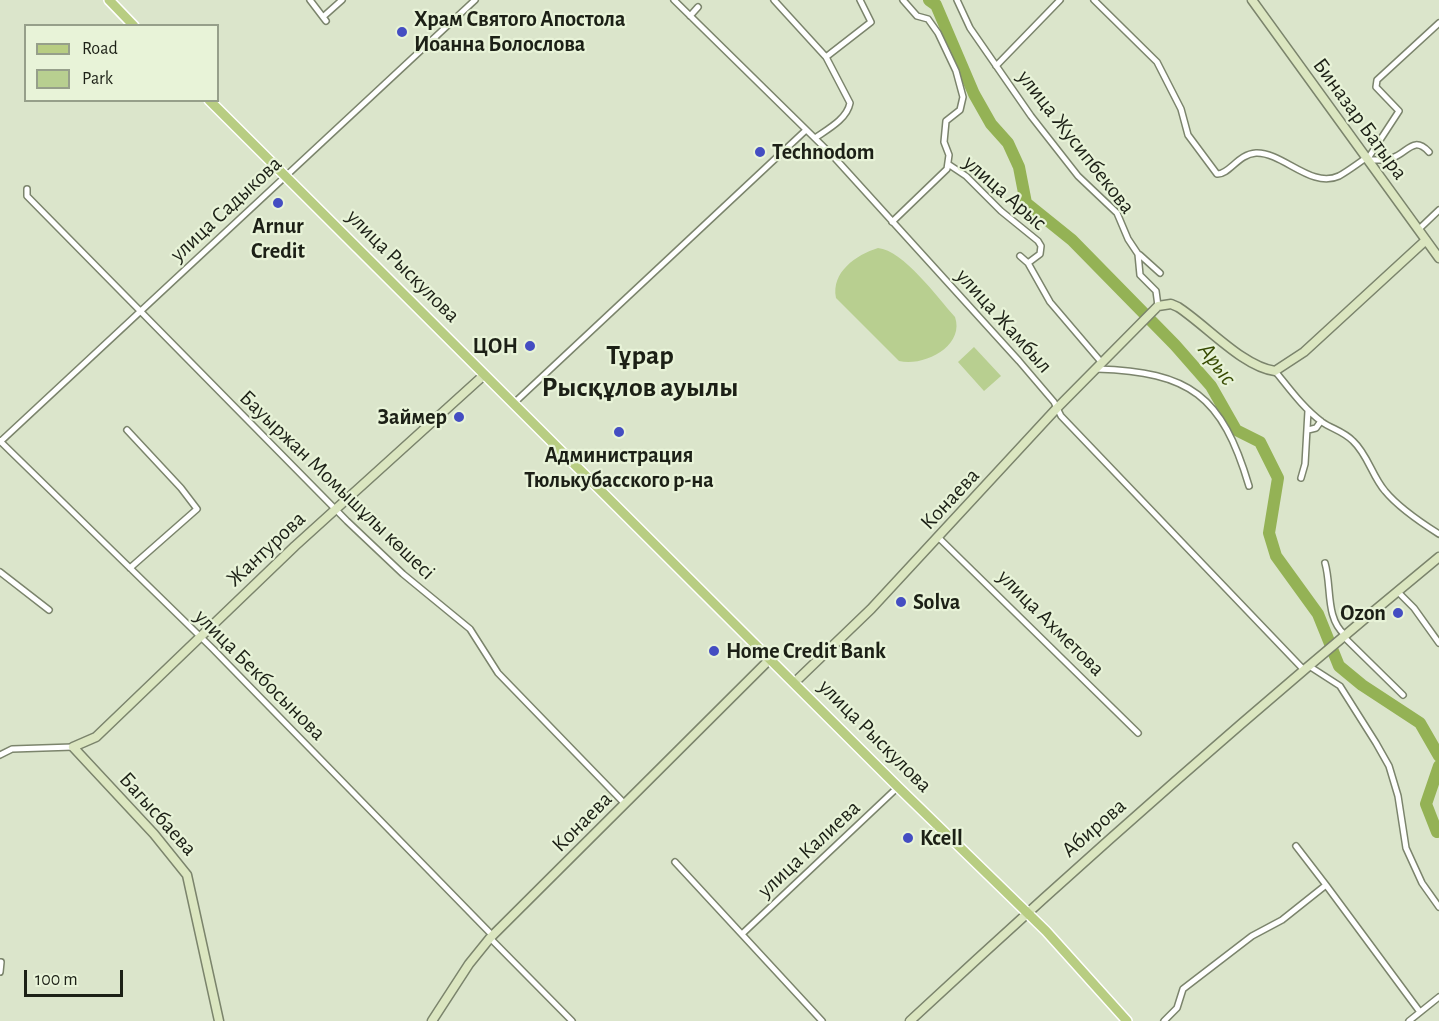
<!DOCTYPE html>
<html>
<head>
<meta charset="utf-8">
<style>
  body { margin:0 }
  #map { position:relative; width:1439px; height:1021px; overflow:hidden; background:#dbe5cb; font-family:"Alegreya Sans",sans-serif }
  canvas { display:block }
  .legend { position:absolute; left:24px; top:24px; width:195px; height:78px; box-sizing:border-box; background:#e8f3d8; border:2px solid #969f8a; margin:0; padding:8px 10px; list-style:none; font-size:18px; color:#1c2016 }
  .legend li { display:flex; align-items:center; gap:12px; height:30px }
  .legend b { width:30px; border:2px solid #969f8a }
  .scale { position:absolute; left:24px; top:970px; width:99px; height:27px; box-sizing:border-box; border:3px solid #1c2016; border-top:0; padding-left:8px; font-size:18px; line-height:21px; white-space:nowrap; color:#1c2016; -webkit-text-stroke:4px #e8f3d8; paint-order:stroke }
</style>
</head>
<body>
<div id="map">
<canvas width="1439" height="1021"></canvas>
<ul class="legend">
<li><b style="height:8px;background:#b8cd82"></b>Road</li>
<li><b style="height:16px;background:#b8cf90"></b>Park</li>
</ul>
<div class="scale">100 m</div>
</div>
<script>
const g = document.querySelector('canvas').getContext('2d');
g.lineJoin = 'round';
function paint(path, color) {
  g.fillStyle = color;
  g.fill(path, 'evenodd');
}
function trace(path, color, width, dash) {
  g.strokeStyle = color;
  g.lineWidth = width;
  g.lineCap = dash ? 'butt' : 'round';
  g.setLineDash(dash || []);
  g.stroke(path);
}
function label(font, color, halo, rows, align = 'center') {
  g.font = font + ' "Alegreya Sans",sans-serif';
  g.lineWidth = 4.5;
  g.setLineDash([]);
  g.textBaseline = 'middle';
  g.strokeStyle = halo;
  g.fillStyle = color;
  for (const [text, x, y, turn = 0] of rows) {
    g.save();
    g.translate(x, y);
    g.rotate((+turn || 0) * Math.PI / 180);
    g.textAlign = isNaN(turn) ? turn : align;
    if (halo) g.strokeText(text, 0, 0);
    g.fillText(text, 0, 0);
    g.restore();
  }
}
const green = new Path2D(`
  M878,248C903,250 938,298 955,317C965,346 924,367 899,361L836,298C831,272 856,255 878,248Z
  M974,347L1001,376L984,391L958,362Z`);
const river = new Path2D(`
  M929,0L936,5L974,94L991,124L1008,143L1019,167L1026,203L1072,240L1175,345L1211,386L1236,430L1260,442L1278,478L1269,533L1276,556L1318,614L1339,666L1362,685L1420,723L1439,756
  M1439,766L1426,804L1437,832L1439,831`);
const street = new Path2D(`
  M310,0L326,21
  M674,0L833,156L1019,361L1054,402L1061,416L1304,670
  M774,0L826,57L850,103C847,119 828,129 815,138
  M957,0L970,28L1031,116L1078,176L1117,213L1128,239L1138,254L1140,275L1156,291L1158,306
  M1094,0L1157,62L1181,109L1188,135L1217,174C1229,175 1238,154 1256,153C1283,152 1311,189 1339,176C1348,171 1357,164 1366,158
  M324,16L342,0
  M690,16L698,7
  M826,57L871,22L860,0
  M996,66L1060,0
  M1367,160L1399,111L1376,87L1377,80L1439,23
  M1367,160C1375,160 1385,161 1392,158C1408,153 1413,135 1429,152
  M948,164L966,176L1001,211L1038,241L1041,246L1040,254L1028,263
  M27,189V196L347,521L403,574L470,629L498,673L625,804
  M892,222L947,169L949,155L944,142L946,121L960,110L963,97L956,71L938,33L928,19L917,16L903,0
  M1418,230L1439,210
  M1140,255L1160,273
  M1020,256L1028,263L1050,302L1102,363
  M1097,369C1190,372 1222,395 1249,486
  M1275,371C1289,388 1303,408 1322,422C1332,429 1343,431 1353,441C1368,455 1372,476 1385,491C1399,508 1420,522 1439,534
  M513,404L806,130
  M127,430L181,488L197,509L130,568
  M1308,430L1316,428L1321,421
  M0,441L213,649L493,936
  M0,442L475,0
  M1301,478L1305,464L1308,411
  M939,538L1138,733
  M1325,563C1332,587 1325,618 1345,635
  M0,572L49,610
  M1397,591L1414,608L1439,643
  M1343,636L1403,695
  M1309,666L1340,686L1376,743L1389,766L1398,796L1406,848L1422,883L1439,907
  M0,755L12,749L73,747
  M1296,846L1326,885
  M675,862L822,1021
  M742,934L898,787
  M490,938L572,1021
  M0,972L1,962
  M1164,1021L1177,1008L1183,989L1252,936L1282,920L1326,885L1420,1012
  M1409,1021L1439,997`);
const secondary = new Path2D(`
  M1252,0L1439,258
  M794,683L871,609L1057,408L1158,306L1171,304L1178,307C1206,325 1243,367 1275,371L1304,352L1426,240
  M219,1021L187,875L154,834L73,747L96,737L295,546L484,375
  M432,1021L469,964L490,938L770,659
  M910,1021C1082,861 1258,706 1439,557`);
const primary = new Path2D(`
  M109,0L134,26
  M209,100L898,787L1046,931L1127,1021`);
const markers = [
  [402,32,6,"#444dc2"],
  [760,152,6,"#444dc2"],
  [278,203,6,"#444dc2"],
  [530,346,6,"#444dc2"],
  [459,417,6,"#444dc2"],
  [619,432,6,"#444dc2"],
  [901,602,6,"#444dc2"],
  [1398,613,6,"#444dc2"],
  [714,651,6,"#444dc2"],
  [908,838,6,"#444dc2"]
];
const poiNames = [
  ["Храм Святого Апостола",414,19],
  ["Иоанна Болослова",414,44],
  ["Technodom",772,152],
  ["Arnur",278,226,"center"],
  ["Credit",278,251,"center"],
  ["ЦОН",518,346,"right"],
  ["Займер",447,417,"right"],
  ["Администрация",619,455,"center"],
  ["Тюлькубасского р-на",619,480,"center"],
  ["Solva",913,602],
  ["Ozon",1386,613,"right"],
  ["Home Credit Bank",726,651],
  ["Kcell",920,838]
];
const streetNames = [
  ["Биназар Батыра",1360,119,54],
  ["улица Жусипбекова",1076,142,52],
  ["улица Арыс",1005,193,41],
  ["улица Садыкова",226,209,-43],
  ["улица Рыскулова",403,266,45],
  ["улица Жамбыл",1004,321,48],
  ["Бауыржан Момышұлы көшесі",337,485,44],
  ["Конаева",950,499,-47],
  ["Жантурова",266,549,-43],
  ["улица Ахметова",1051,623,45],
  ["улица Бекбосынова",260,675,45],
  ["улица Рыскулова",875,736,45],
  ["Багысбаева",158,814,48],
  ["Конаева",582,822,-45],
  ["Абирова",1094,828,-41],
  ["улица Калиева",809,849,-43]
];
const waterNames = [
  ["Арыс",1217,364,53]
];
const districtNames = [
  ["Тұрар",640,356],
  ["Рысқұлов ауылы",640,388]
];
paint(green, '#b8cf90');
trace(river, '#94b255', 12);
trace(street, '#7b846c', 8);
trace(secondary, '#7b846c', 11);
trace(primary, '#fff', 12);
trace(street, '#fff', 5);
trace(secondary, '#dbe6c0', 8);
trace(primary, '#b8cd82', 9);
for (const [x, y, r, color] of markers) {
  const dot = new Path2D();
  dot.arc(x, y, r, 0, 2 * Math.PI);
  g.fillStyle = color;
  g.fill(dot);
  trace(dot, '#e8f3d8', 2);
}
label('bold 22px', '#1c2016', '#e8f3d8', poiNames, 'left');
label('22px', '#1c2016', '#e8f3d8', streetNames);
label('italic 24px', '#374a02', '#e8f3d8', waterNames);
label('bold 28px', '#1c2016', '#e8f3d8', districtNames);
</script>
</body>
</html>
